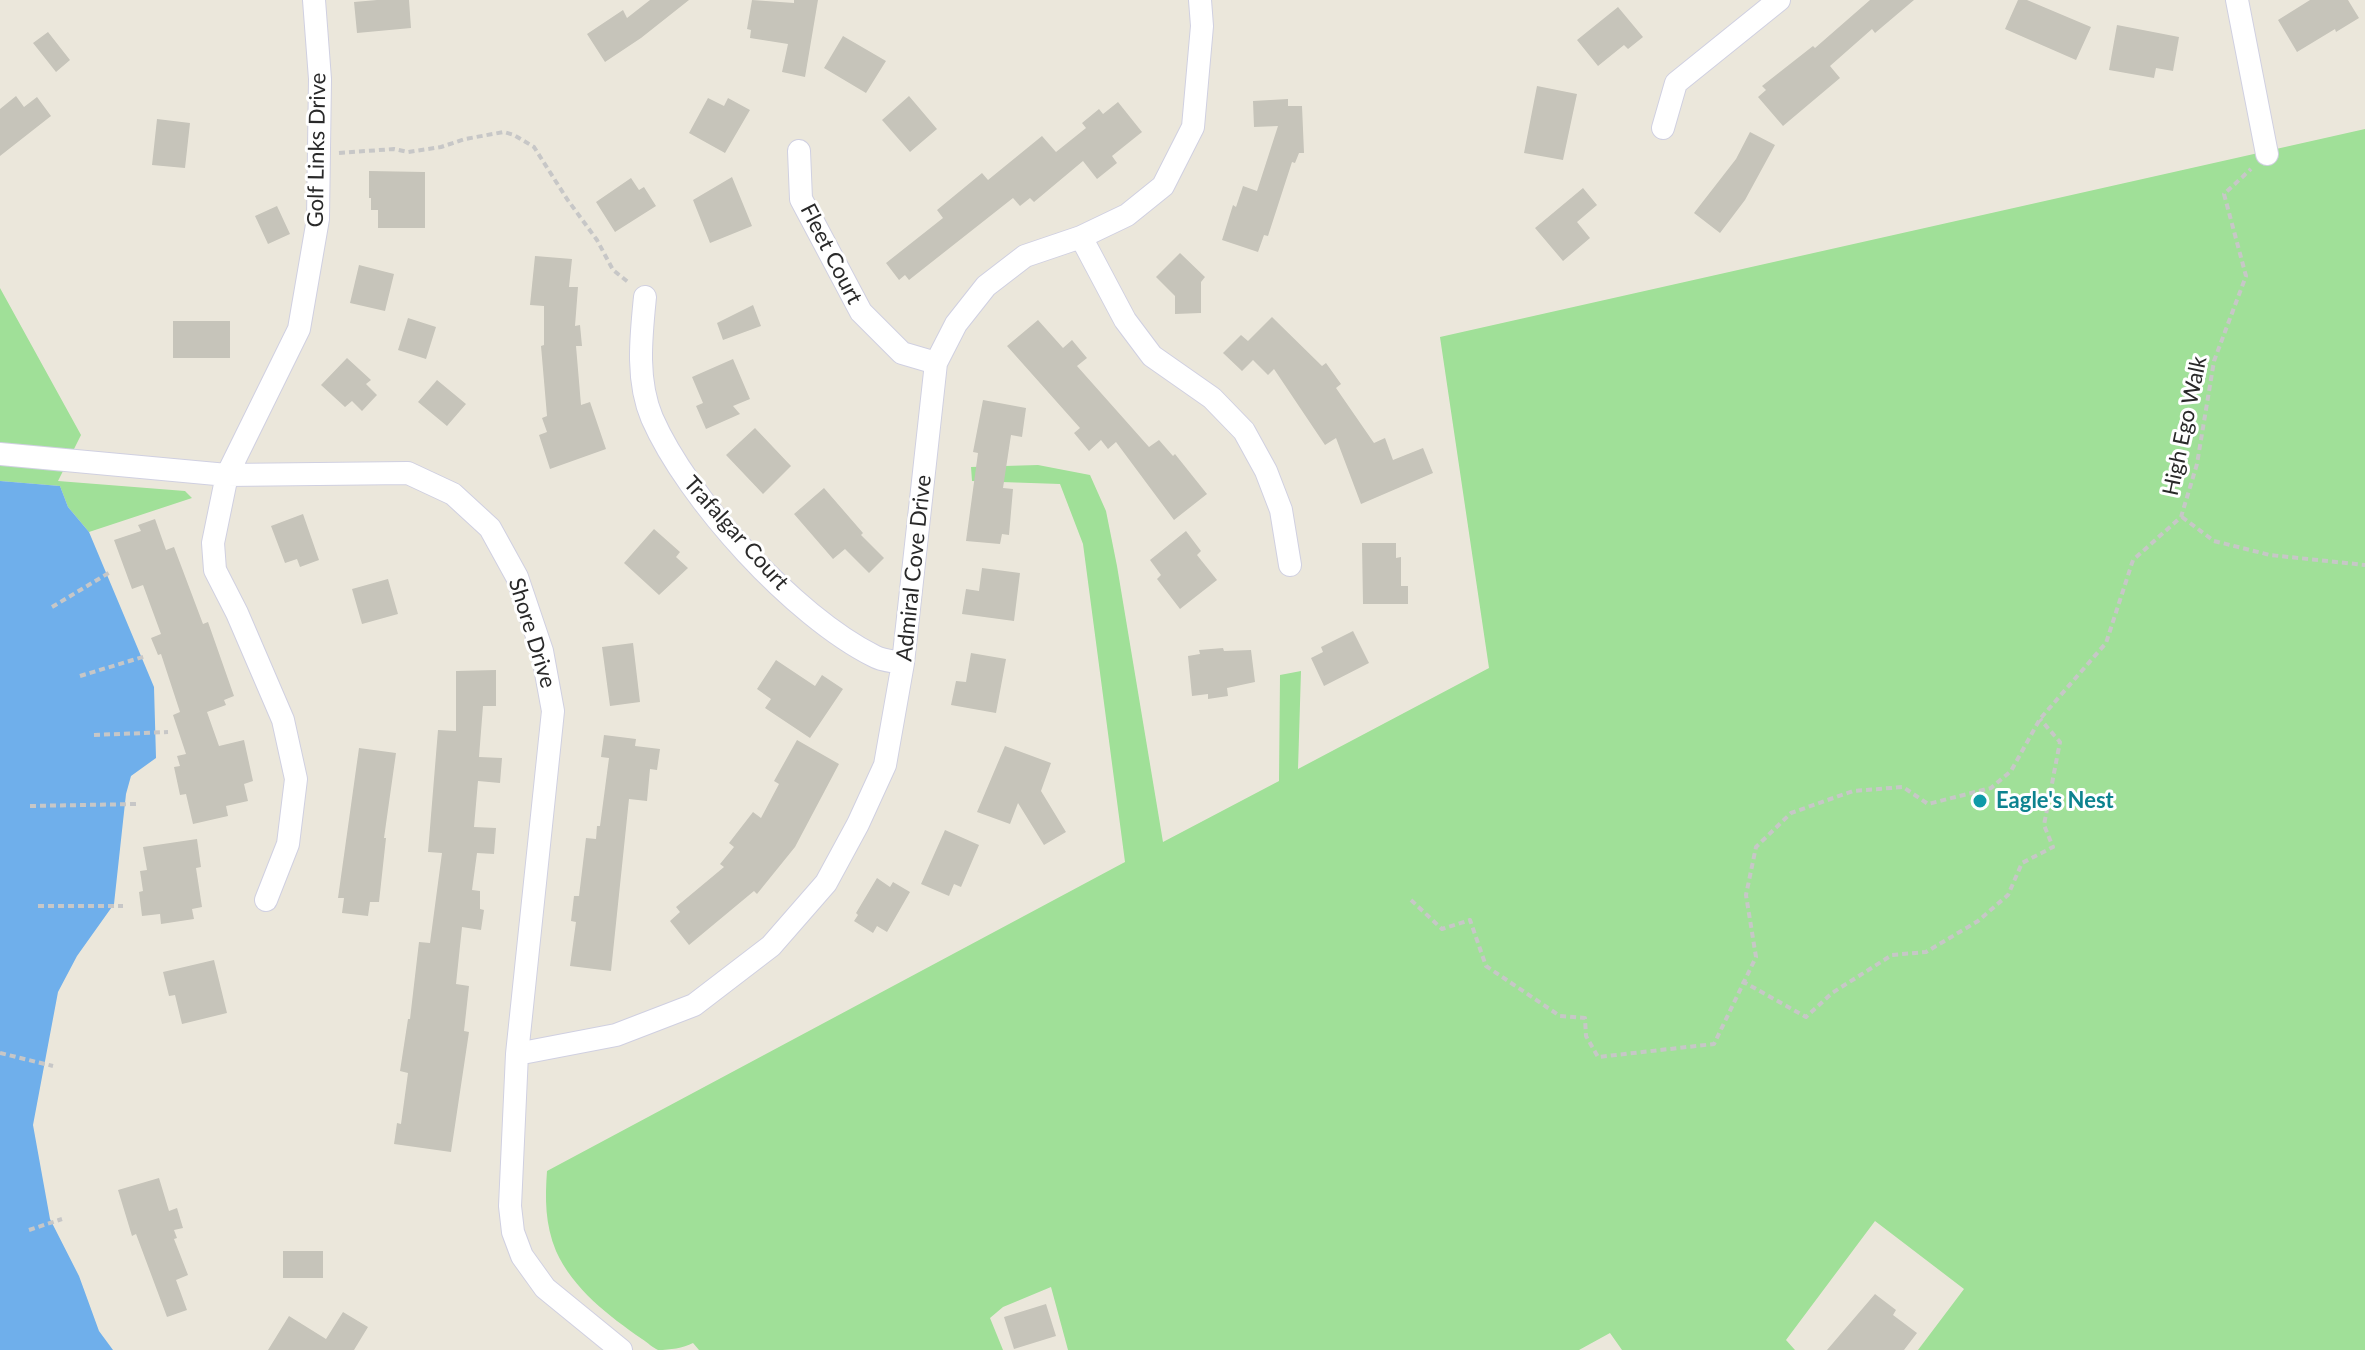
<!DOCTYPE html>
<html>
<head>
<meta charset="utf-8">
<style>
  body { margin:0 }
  canvas { display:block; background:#ebe7db }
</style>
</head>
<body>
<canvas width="2365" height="1350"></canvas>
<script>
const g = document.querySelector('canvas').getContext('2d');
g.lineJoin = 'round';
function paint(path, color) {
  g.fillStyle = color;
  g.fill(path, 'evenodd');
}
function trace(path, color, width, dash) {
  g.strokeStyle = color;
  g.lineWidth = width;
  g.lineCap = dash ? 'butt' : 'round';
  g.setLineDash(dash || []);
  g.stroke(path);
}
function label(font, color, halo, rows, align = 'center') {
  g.font = font + ' Lato,sans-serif';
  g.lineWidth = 6;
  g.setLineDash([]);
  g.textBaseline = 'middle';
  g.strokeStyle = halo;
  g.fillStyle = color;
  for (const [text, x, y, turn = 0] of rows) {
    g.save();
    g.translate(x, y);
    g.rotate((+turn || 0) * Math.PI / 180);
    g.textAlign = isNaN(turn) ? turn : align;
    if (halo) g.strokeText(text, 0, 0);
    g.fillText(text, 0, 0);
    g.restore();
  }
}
const green = new Path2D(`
  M2365,129V1350H1918L1964,1289L1875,1221L1786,1340L1795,1350H1622L1610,1333L1579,1350H1068L1051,1287L1003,1307L990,1318L1003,1350H699L693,1343C683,1348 670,1350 658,1350C653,1348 647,1342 642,1339C609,1316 573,1289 556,1251C545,1224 545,1199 547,1171L1125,862L1083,544L1060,484L972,481L971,467L1038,465L1090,475L1106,511L1117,566L1163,842L1279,781L1280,675L1301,671L1298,769L1489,668L1440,337Z
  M0,288L81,435L58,481L185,491L192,498L89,532L68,507L60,486L0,481Z`);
const water = new Path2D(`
  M0,481L60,486L68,507L89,532L154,687L156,758L131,776L126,794L114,904L77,956L58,992L33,1125L50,1219L79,1276L99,1331L113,1350H0Z`);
const building = new Path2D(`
  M377,0H409L411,28L357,33L354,2Z
  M650,0H689L641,38L605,62L587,34L623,10L627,18Z
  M752,0L794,3V0H818L805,77L782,72L788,44L750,38L751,30L747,29Z
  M1870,0H1914L1875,33L1872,29L1830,66L1840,78L1783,126L1758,97L1766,90L1762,86L1813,46L1815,48Z
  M2018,0H2027L2091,27L2076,60L2005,29Z
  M2310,0H2348L2359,18L2336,32L2335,29L2297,52L2278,20Z
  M1618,7L1643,37L1628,49L1624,45L1598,66L1577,40Z
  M2117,25L2179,37L2173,71L2156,68L2154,78L2109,70Z
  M48,32L70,60L56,72L33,43Z
  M843,36L886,61L866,93L824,68Z
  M1537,86L1577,94L1563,160L1524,153Z
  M16,96L24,107L37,97L51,116L0,156V109Z
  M909,96L937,129L910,152L882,120Z
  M708,98L724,106L728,98L750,110L725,153L689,133Z
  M1288,99V106H1302L1304,153H1299L1295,163L1292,162L1268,236L1264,235L1258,252L1222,240L1233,205L1236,207L1243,186L1257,191L1278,126L1254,127L1253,101Z
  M1118,102L1142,132L1112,156L1117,163L1097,179L1083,161L1034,202L1030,198L1020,206L1013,198L909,280L905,275L899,280L886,263L943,218L937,210L982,173L988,180L1042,136L1056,152L1086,128L1082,123L1099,109L1103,114Z
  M157,119L190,123L185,168L152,165Z
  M1750,132L1775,145L1745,200L1720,233L1694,213L1736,159Z
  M369,171L425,172V228H378V210H371V198H369Z
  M732,177L752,226L710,243L693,200Z
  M631,178L639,190L644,187L656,206L615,232L596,202Z
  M1583,188L1597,205L1577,222L1590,238L1563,261L1535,228Z
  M277,206L290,234L268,244L255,216Z
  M1180,253L1205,277L1201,282V313L1175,314V296L1156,277Z
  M535,256L572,259L569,287H578L575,326L580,325L582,346H576L581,405L590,402L606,449L550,469L539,435L547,432L542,418L547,416L541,346L544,345V306L530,305Z
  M359,265L394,274L385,311L350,303Z
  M753,305L761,326L723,340L717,323Z
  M1272,317L1322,366L1326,363L1341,384L1336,388L1374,443L1385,438L1393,460L1423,448L1433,473L1361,504L1336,438L1325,445L1274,369L1268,375L1253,360L1242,371L1223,353L1241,335L1248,341Z
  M408,318L436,327L426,359L398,350Z
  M1038,320L1063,348L1072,340L1087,358L1077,366L1149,447L1159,440L1173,456L1175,454L1207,494L1174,520L1116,442L1108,449L1101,440L1089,451L1074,433L1080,428L1007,346Z
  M173,321H230V358H173Z
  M347,358L371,380L366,384L377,395L362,411L352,401L345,407L321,385Z
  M733,359L750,399L733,406L740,414L706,429L696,406L703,403L692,377Z
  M437,380L466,404L447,426L418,402Z
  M983,400L1026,408L1022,437L1011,435L1003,488L1013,489L1009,535L1002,534L1000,544L966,541L978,453L973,452Z
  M755,428L791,466L763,494L726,455Z
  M824,488L863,533L861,535L884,558L869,573L845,549L833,559L794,514Z
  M303,514L319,560L300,567L297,559L285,563L271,526Z
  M155,519L166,550L174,547L203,624L208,622L234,696L224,700L226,705L207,712L219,746L244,740L253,781L244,784L248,801L226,806L228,816L193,824L186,794L180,795L174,767L180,766L177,756L186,754L173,715L180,712L161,654L158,655L151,638L161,634L143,585L132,589L114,540L141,531L138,525Z
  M654,529L680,552L676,557L688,568L659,595L624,563Z
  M1186,531L1201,551L1197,555L1217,580L1180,609L1157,579L1161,575L1150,560Z
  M1362,543H1396V558L1401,557V586H1408V604H1363Z
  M982,568L1020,573L1014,621L962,614L966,589L979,591Z
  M388,579L398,614L362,624L352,589Z
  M1353,631L1369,663L1324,686L1311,658L1323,652L1321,647Z
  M633,643L640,702L610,706L602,647Z
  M1223,648L1224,651L1251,650L1255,682L1227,688L1228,696L1208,699V694L1192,696L1188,656L1200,654L1199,650Z
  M971,653L1006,659L996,713L951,705L956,681L966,682Z
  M776,660L815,686L822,675L843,689L810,738L765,708L771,699L757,689Z
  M496,670V706H483L479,757L502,758L500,783L478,781L474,827L496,828L494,854L477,853L472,890L480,891V909L484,910L481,930L462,927L456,984L469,986L464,1031L469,1032L451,1152L394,1144L397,1123L401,1124L408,1073L400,1071L408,1019H410L419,942L430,943L442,853L428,852L438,730L456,731V671Z
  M604,735L636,739L635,746L660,749L657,770L650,769L647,801L629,799L611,971L570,966L576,922L571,921L574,896H579L586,838L596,839L597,826H600L609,758L601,757Z
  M797,740L839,764L795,847L757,894L754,891L689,945L670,921L680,912L676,907L724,867L720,864L734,847L729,843L753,812L761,818L779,784L774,781Z
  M1005,746L1051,763L1041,791L1066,832L1044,845L1018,803L1010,824L977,812Z
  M359,748L396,753L384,838H386L379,902H370L368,916L342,913L344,898H338Z
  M945,830L979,845L961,887L954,884L949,896L921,884Z
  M197,839L201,867L196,868L202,907L192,909L194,919L161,924L160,914L142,916L139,892L143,891L140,871L147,870L143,847Z
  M877,878L890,887L893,882L910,892L887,932L877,926L873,933L854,921L858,915L856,913Z
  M214,960L227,1013L182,1024L175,995L169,996L163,972Z
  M159,1178L169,1211L177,1208L183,1228L174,1230L177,1238L174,1239L188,1275L176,1280L187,1310L167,1317L136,1234L132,1236L118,1190Z
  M283,1251H323V1278H283Z
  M1875,1294L1896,1310L1893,1315L1917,1333L1904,1350H1827Z
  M1046,1304L1056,1336L1014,1349L1004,1317Z
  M343,1312L368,1327L354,1350H268L289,1316L326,1339Z`);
const path = new Path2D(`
  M339,153L394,149L408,152L441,147L465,139L504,132L514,135L534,147L567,199L597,240L613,270L628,282
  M2182,517L2214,541L2270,555L2365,565
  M52,607L112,571
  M80,676L146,656
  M94,735L168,732
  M30,806L136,804
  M1411,900L1442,929L1470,920L1486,966L1560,1016L1585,1018L1586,1036L1598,1057L1714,1044L1756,957L1746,895L1756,847L1791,813L1853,791L1903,787L1928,804L1991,788L2011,771L2040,719L2106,643L2133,560L2181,517L2197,464L2214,361L2246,276L2224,194L2251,169
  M38,906H123
  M1742,981L1806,1017L1832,993L1892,955L1926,952L1978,921L2008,895L2022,863L2053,847L2044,825L2060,742L2040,719
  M0,1053L53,1066
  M29,1230L62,1219`);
const street = new Path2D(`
  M2237,0L2267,154
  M1663,128L1676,83L1779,0
  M799,151L801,199L861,312L902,353L936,363
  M1081,237L1125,320L1152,356L1212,398L1244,431L1266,471L1281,510L1290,565
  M645,297C641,337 636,380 652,418C688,500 794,616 874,656C882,661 894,661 903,663
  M0,454L227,475L408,473L453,494L490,528L517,577L542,651L553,711L517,1054L510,1206L513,1232L522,1256L545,1288L621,1350
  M266,900L288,844L296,779L283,720L237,613L215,570L213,543L227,475L299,329L318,219L320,79L314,0
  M517,1054L616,1035L694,1005L771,946L826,883L858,824L885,765L903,663L936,363L956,324L986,286L1025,256L1081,237L1127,215L1163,186L1193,127L1202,26L1200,0`);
const markers = [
  [1980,801,8,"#0f9aa8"]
];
const streetNames = [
  ["Golf Links Drive",317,150,-89],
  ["Fleet Court",831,254,63],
  ["High Ego Walk",2185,426,-78],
  ["Trafalgar Court",736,533,48],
  ["Admiral Cove Drive",914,568,-84],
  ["Shore Drive",532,633,73]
];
const cultureNames = [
  ["Eagle's Nest",1996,801]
];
paint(green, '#a0e098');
paint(water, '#6fafeb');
paint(building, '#c6c4ba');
trace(street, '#d0d0e1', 24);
trace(path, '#c7c7c7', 4, [6, 4]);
trace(street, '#fff', 22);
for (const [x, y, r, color] of markers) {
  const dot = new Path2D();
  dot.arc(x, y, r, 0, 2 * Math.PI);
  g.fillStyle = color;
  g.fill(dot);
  trace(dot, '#fff', 3);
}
label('22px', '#292929', '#fff', streetNames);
label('bold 22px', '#0d838f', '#fff', cultureNames, 'left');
</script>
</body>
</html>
